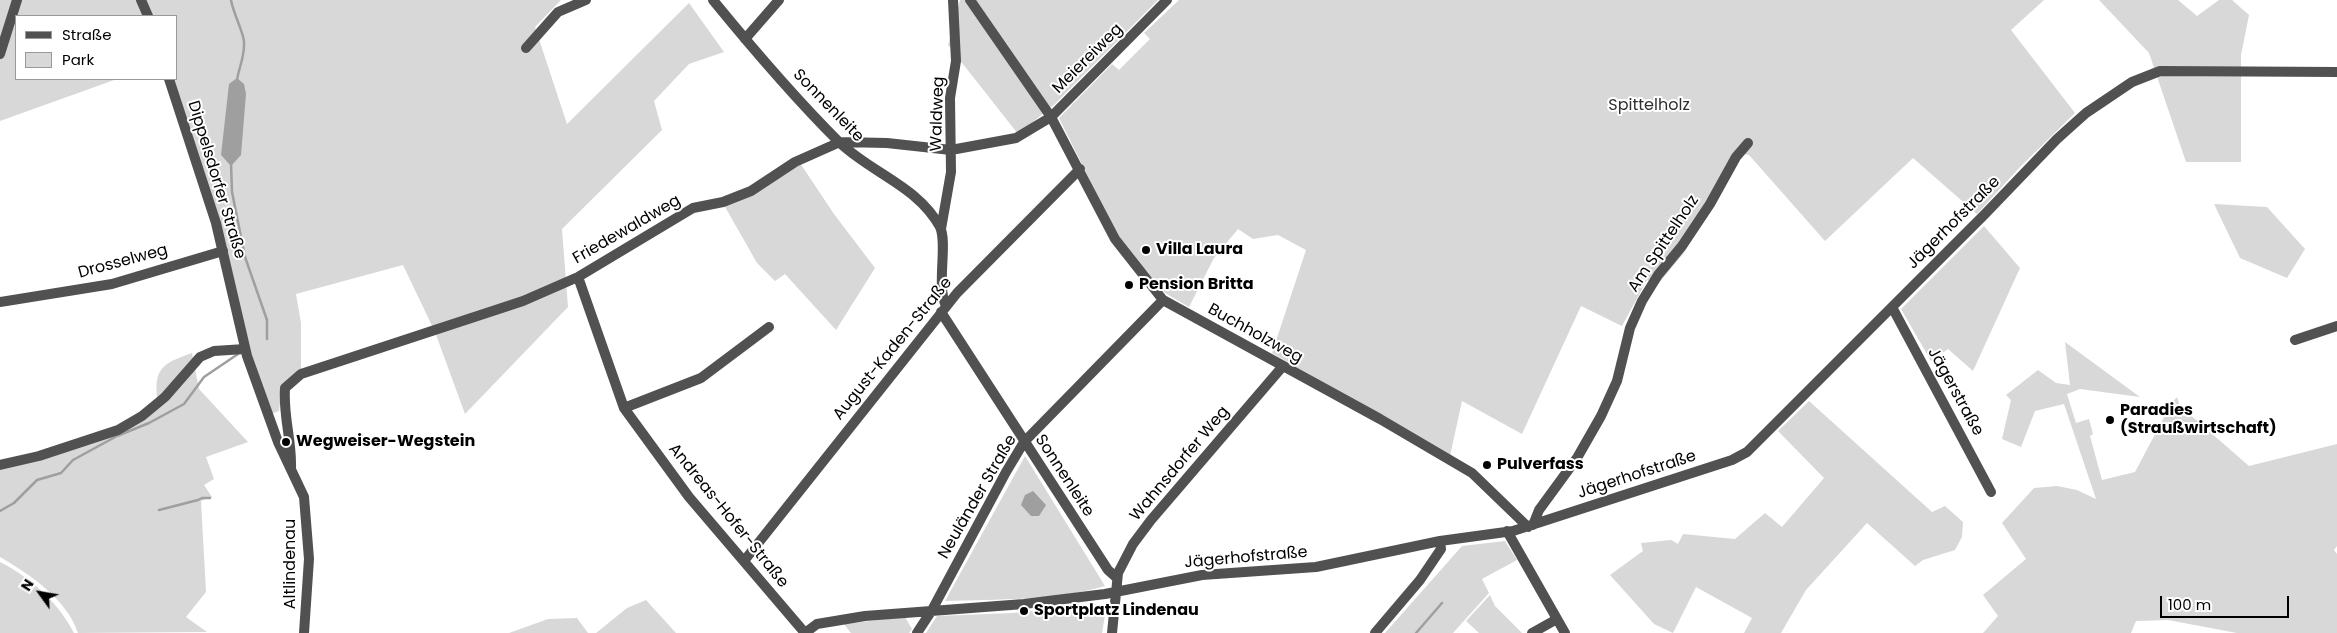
<!DOCTYPE html>
<html>
<head>
<meta charset="utf-8">
<style>
  body { margin:0 }
  #map { position:relative; width:2337px; height:633px; overflow:hidden; background:#fff; font-family:Poppins,sans-serif }
  canvas { display:block }
  .legend { position:absolute; left:15px; top:15px; width:162px; height:65px; box-sizing:border-box; background:#fff; border:1px solid #999; margin:0; padding:6px 9px; list-style:none; font-size:15px; color:#000 }
  .legend li { display:flex; align-items:center; gap:10px; height:25px }
  .legend b { width:25px; border:1px solid #999 }
  .north { position:absolute; left:15px; top:568px; width:50px; height:50px; -webkit-text-stroke:4px #fff; paint-order:stroke; rotate:302deg; font-size:14px; font-weight:700; line-height:20px; text-align:center; color:#000 }
  .north::after { content:''; display:block; margin:auto; width:18px; height:22px; background:#000; clip-path:polygon(50% 0,100% 100%,50% 72%,0 100%) }
  .scale { position:absolute; left:2160px; top:596px; width:129px; height:22px; box-sizing:border-box; border:2px solid #000; border-top:0; padding-left:6px; font-size:15px; line-height:18px; white-space:nowrap; color:#000; -webkit-text-stroke:4px #fff; paint-order:stroke }
</style>
</head>
<body>
<div id="map">
<canvas width="2337" height="633"></canvas>
<ul class="legend">
<li><b style="height:6px;background:#515151"></b>Straße</li>
<li><b style="height:14px;background:#d8d8d8"></b>Park</li>
</ul>
<div class="north">N</div>
<div class="scale">100 m</div>
</div>
<script>
const g = document.querySelector('canvas').getContext('2d');
g.lineJoin = 'round';
function paint(path, color) {
  g.fillStyle = color;
  g.fill(path, 'evenodd');
}
function trace(path, color, width, dash) {
  g.strokeStyle = color;
  g.lineWidth = width;
  g.lineCap = dash ? 'butt' : 'round';
  g.setLineDash(dash || []);
  g.stroke(path);
}
function label(font, color, halo, rows, align = 'center') {
  g.font = font + ' Poppins,sans-serif';
  g.lineWidth = 4;
  g.setLineDash([]);
  g.textBaseline = 'middle';
  g.strokeStyle = halo;
  g.fillStyle = color;
  for (const [text, x, y, turn = 0] of rows) {
    g.save();
    g.translate(x, y);
    g.rotate((+turn || 0) * Math.PI / 180);
    g.textAlign = isNaN(turn) ? turn : align;
    if (halo) g.strokeText(text, 0, 0);
    g.fillText(text, 0, 0);
    g.restore();
  }
}
const green = new Path2D(`
  M0,0H138L145,16H16V79H117L0,121Z
  M143,0H561L535,27L567,124L689,3L724,52L689,64L654,101L662,130L562,229L568,307L465,414L435,332L403,265L296,294L301,323V374L282,387L279,411L271,414L250,354L171,79H176V16H150Z
  M960,0H1158L1055,104L1018,134L948,45Z
  M1179,0H2044L2011,30L2075,113L2020,167L1977,214L1913,158L1825,241L1749,155L1743,154L1683,254L1658,284L1647,280L1622,326L1581,306L1522,434L1462,401L1450,456L1272,353L1306,250L1278,235L1253,239L1238,229L1214,258L1189,307L1165,293L1120,241L1059,118L1112,64L1119,70L1150,39L1144,33Z
  M2099,0H2178L2197,16L2219,0H2232L2249,15L2241,55V162H2186L2149,53Z
  M800,163L834,214L875,268L836,330L785,274L775,281L757,263L724,205Z
  M2214,204L2267,207L2305,249L2287,278L2240,258Z
  M1984,226L2020,268L1973,371L1948,349L1931,361L1901,309Z
  M2065,342L2140,397L2080,389L2067,394L2076,423L2089,419L2093,434L2090,436L2102,480L2135,472L2171,404L2177,397L2180,406L2249,466L2337,444V546L2334,550L2337,554V633H2237L2168,620L2136,621L2131,633H1983L1998,616L1983,595L2026,559L2002,523L2034,488L2057,486L2077,490L2096,499L2064,404L2035,411L2021,447L2002,439L2011,400L2006,395L2038,370L2056,383L2070,385Z
  M192,353L199,389L248,442L206,457L214,479L204,485L212,497L201,501L206,592L186,617L207,632L78,633C67,599 29,574 0,557V466L118,431L158,404C153,370 160,364 192,353Z
  M1809,401L1932,512L1945,506L1963,522L1962,537L1955,550L1923,560L1915,566L1867,523L1806,590L1781,633H1744L1752,618L1696,587L1673,633L1654,624L1610,575L1643,551L1641,543L1671,540L1678,544L1683,534L1735,539L1765,513L1782,527L1824,478L1778,431Z
  M1025,456L1105,586C1055,601 997,599 945,601Z
  M1505,541L1517,560L1482,579L1489,593L1453,633H1385L1462,546Z
  M0,562C31,578 58,602 74,633H0Z
  M1490,595L1495,606L1522,633H1479L1466,621Z
  M646,600L676,633H596L627,608Z
  M1097,604L1106,609L1102,633H926L937,616L1012,613Z
  M905,617L912,629L909,633H851L844,624Z
  M577,618L588,633H509L548,619Z`);
const water = new Path2D(`
  M237,78L244,84L246,94L241,155L231,166L221,155L229,84Z
  M1033,491L1046,505L1039,516H1031L1021,505L1025,495Z`);
const stream = new Path2D(`
  M231,0C233,13 244,33 244,42C245,56 239,67 237,80
  M231,163L232,192L245,257L267,320V339
  M159,510L198,500L202,498H210
  M0,511L14,503L37,480L61,473L73,460L117,436L149,423L184,404L204,377L238,354
  M1416,633L1442,603`);
const minor = new Path2D(`
  M713,0C753,49 795,98 839,142C871,173 918,186 940,227C948,243 936,286 946,306
  M970,0L1051,117L1115,239L1163,300L1380,419L1472,473L1528,527
  M745,39L779,0
  M526,48L558,12L586,0
  M0,54L17,0
  M941,229L951,172L950,98L956,61L953,0
  M578,277L624,408L689,497L805,633
  M0,302L112,284L223,251
  M1892,307L1991,492
  M941,312L1108,570L1117,578
  M2295,340L2337,326
  M624,408L701,378L769,327
  M0,465L39,456L118,430L142,416L165,397L200,357L214,351L245,349
  M291,468C292,440 283,417 285,388L301,374L523,301L578,277L693,208L723,202L751,191L795,162L840,142L887,143L951,150L1016,138L1051,117L1167,0
  M1533,525L1539,510L1577,458L1601,416L1617,381L1630,328L1642,301L1658,275L1682,246L1710,204L1736,157L1748,143
  M1507,531L1565,633
  M744,561L957,293L1080,169
  M805,633L817,624L865,616L1024,604L1105,594L1202,575L1316,567L1440,541L1513,531L1732,460L1747,452L1985,214L2057,139L2086,113L2132,82L2160,71L2337,72
  M917,633L932,610L1006,472L1024,442L1163,300
  M1112,633L1118,573L1133,544L1151,520L1283,366
  M1375,633L1420,580L1441,549L1440,541
  M1532,633L1557,619`);
const tertiary = new Path2D(`
  M141,0L148,16
  M169,79L216,223L247,356L278,442L304,497L309,559L304,633`);
const markers = [
  [1146,250,5,"#000"],
  [1129,285,5,"#000"],
  [2110,420,5,"#000"],
  [286,442,5,"#000"],
  [1487,465,5,"#000"],
  [1024,611,5,"#000"]
];
const streetNames = [
  ["Meiereiweg",1088,59,-45],
  ["Sonnenleite",828,106,46],
  ["Waldweg",938,114,-88],
  ["Dippelsdorfer Straße",216,180,73],
  ["Jägerhofstraße",1954,223,-45],
  ["Friedewaldweg",627,230,-30],
  ["Am Spittelholz",1664,244,-56],
  ["Drosselweg",123,262,-15],
  ["Buchholzweg",1255,334,29],
  ["August-Kaden-Straße",893,349,-51],
  ["Jägerstraße",1955,392,61],
  ["Wahnsdorfer Weg",1180,464,-50],
  ["Jägerhofstraße",1637,475,-18],
  ["Sonnenleite",1064,476,57],
  ["Neuländer Straße",978,497,-60],
  ["Andreas-Hofer-Straße",728,516,51],
  ["Jägerhofstraße",1246,558,-5],
  ["Altlindenau",291,564,-90]
];
const parkNames = [
  ["Spittelholz",1649,106]
];
const poiNames = [
  ["Villa Laura",1156,250],
  ["Pension Britta",1139,285],
  ["Paradies",2120,411],
  ["(Straußwirtschaft)",2120,429],
  ["Wegweiser-Wegstein",296,442],
  ["Pulverfass",1497,465],
  ["Sportplatz Lindenau",1034,611]
];
paint(green, '#d8d8d8');
paint(water, '#9f9f9f');
trace(stream, '#9f9f9f', 2.5);
trace(minor, '#515151', 10);
trace(tertiary, '#515151', 10);
for (const [x, y, r, color] of markers) {
  const dot = new Path2D();
  dot.arc(x, y, r, 0, 2 * Math.PI);
  g.fillStyle = color;
  g.fill(dot);
  trace(dot, '#fff', 2);
}
label('16px', '#000', '#fff', streetNames);
label('16px', '#2f2f2f', '#fff', parkNames);
label('bold 16px', '#000', '#fff', poiNames, 'left');
</script>
</body>
</html>
